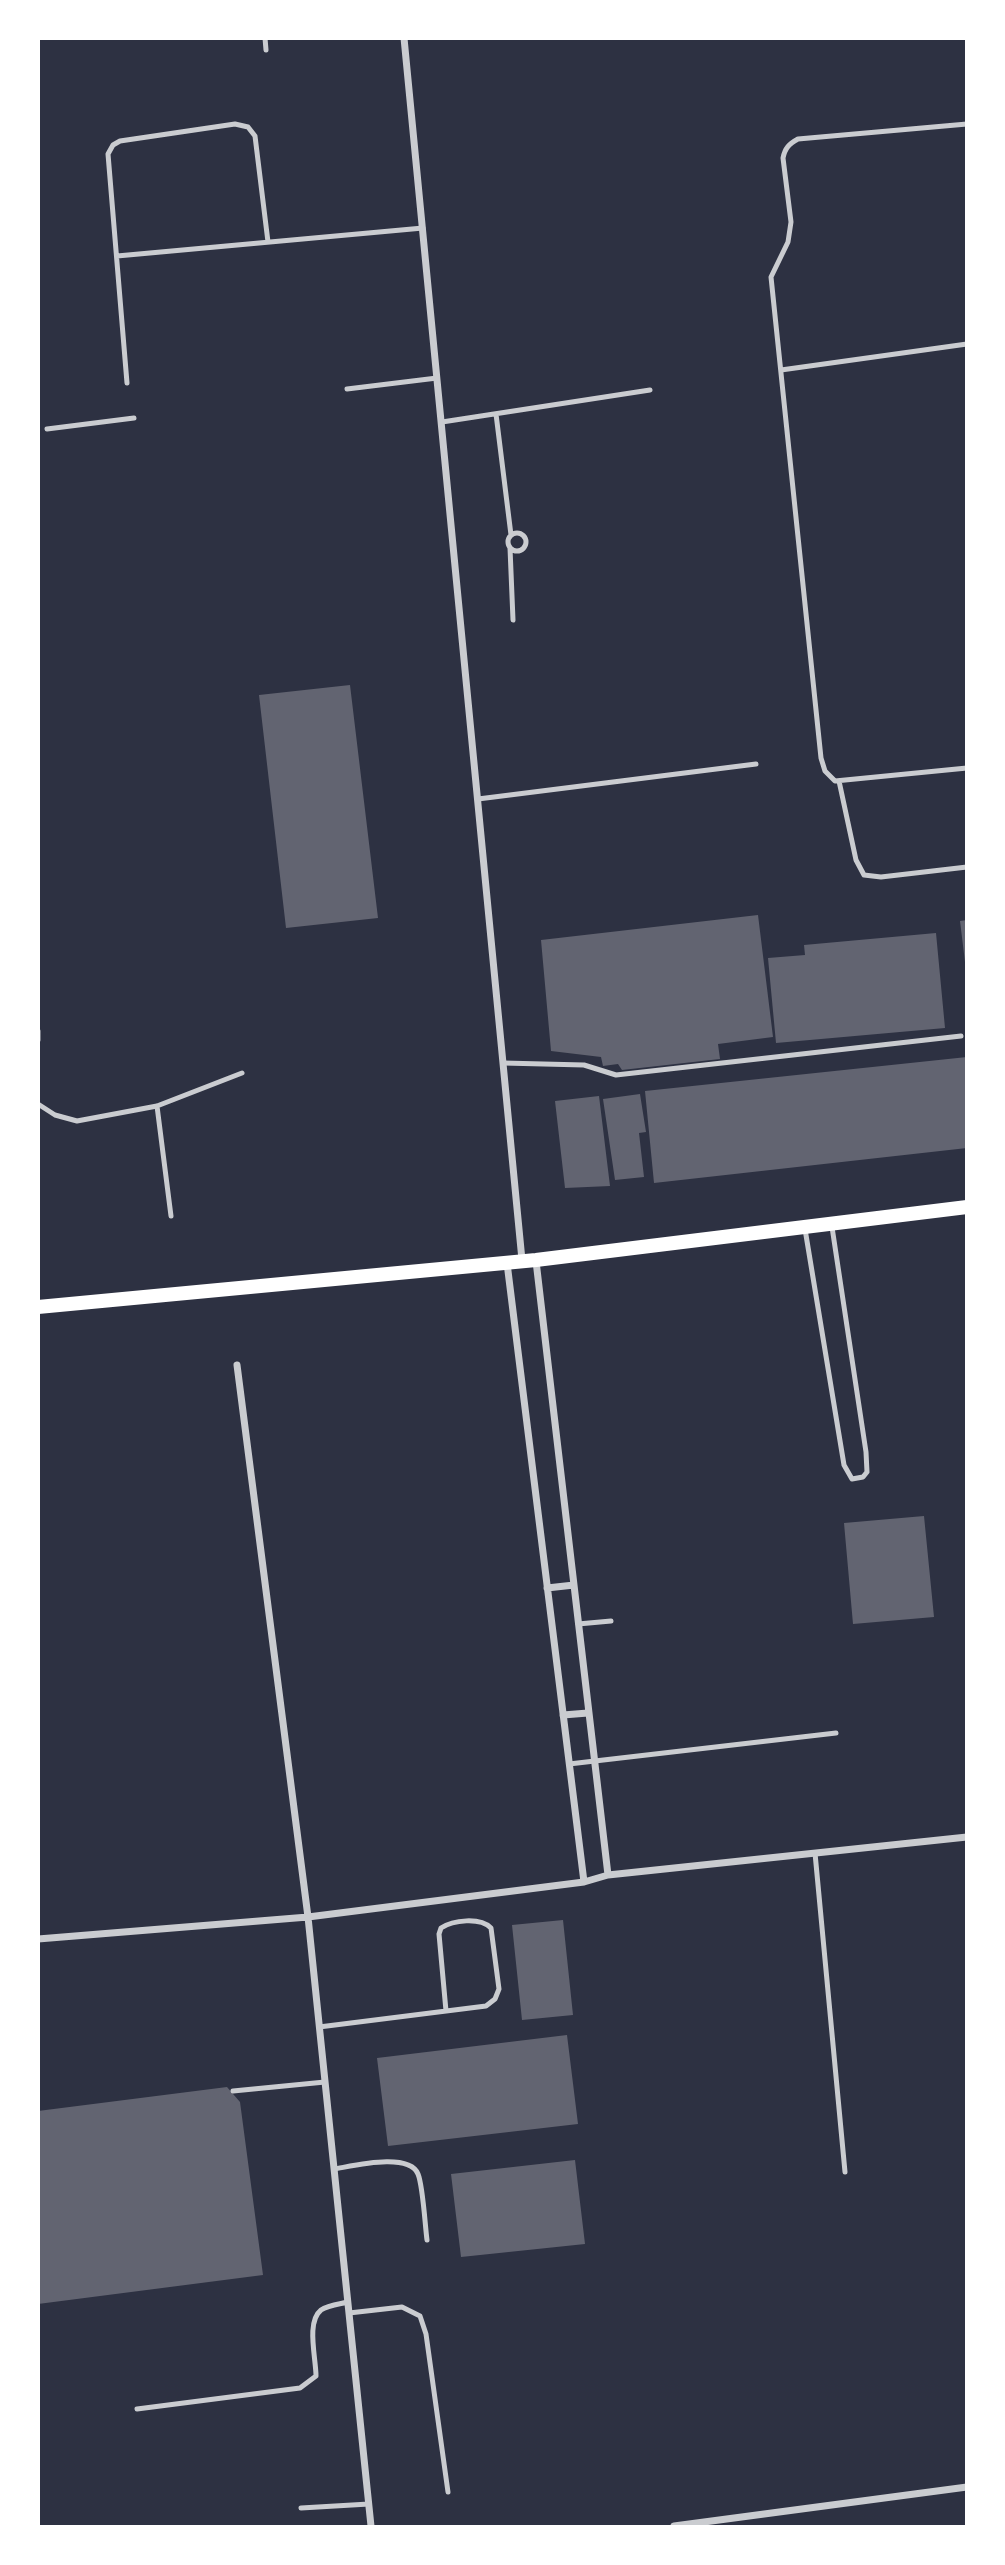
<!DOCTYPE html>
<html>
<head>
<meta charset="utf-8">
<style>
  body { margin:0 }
  #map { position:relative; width:1005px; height:2565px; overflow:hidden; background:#2d3142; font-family:"Exo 2",sans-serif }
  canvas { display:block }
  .frame { position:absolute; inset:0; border:40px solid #fff; pointer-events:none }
</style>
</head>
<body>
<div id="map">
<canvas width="1005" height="2565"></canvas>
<div class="frame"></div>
</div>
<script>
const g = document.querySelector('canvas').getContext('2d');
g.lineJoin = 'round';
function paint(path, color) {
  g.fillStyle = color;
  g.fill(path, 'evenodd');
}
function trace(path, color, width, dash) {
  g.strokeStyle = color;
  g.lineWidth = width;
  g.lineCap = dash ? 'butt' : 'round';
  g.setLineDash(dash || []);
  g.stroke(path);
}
const building = new Path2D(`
  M350,685L378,918L286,928L259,695Z
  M758,915L773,1037L718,1044L720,1059L622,1070L618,1064L603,1066L601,1057L551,1051L541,940Z
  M967,920V962H965L960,921Z
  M936,933L945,1028L776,1043L768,958L805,955L804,945Z
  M967,1057V1148L654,1183L645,1091Z
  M640,1094L646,1132L639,1133L644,1177L615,1180L603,1099Z
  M599,1096L610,1186L565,1188L555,1101Z
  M924,1516L934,1617L853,1624L844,1523Z
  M563,1920L573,2015L522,2020L512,1925Z
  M567,2035L578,2124L388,2146L377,2058Z
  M227,2087L240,2102L263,2275L38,2304V2111Z
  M575,2160L585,2244L461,2257L451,2174Z`);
const service = new Path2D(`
  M265,38L266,50
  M967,124L798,139C789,144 785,148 783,158L791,222L788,242L771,277L821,758L825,771L835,781L967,768
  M117,256L423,228
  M781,370L967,344
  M127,383L108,154L113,145L120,141L235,124L248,127L255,136L268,242
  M347,389L437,378
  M496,414L511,535
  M442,422L650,390
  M47,429L134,418
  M508 542a9 9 0 1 1 18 0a9 9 0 1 1-18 0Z
  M510,548L513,620
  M839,781L856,860L864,875L881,877L967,867
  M478,799L756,764
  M38,1031V1040
  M503,1063L584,1065L616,1075L961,1036
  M38,1104L55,1115L77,1121L157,1106L242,1073
  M157,1106L171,1216
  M805,1229L844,1465L852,1479L863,1477L867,1472L866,1452L832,1227
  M578,1624L611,1621
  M569,1764L836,1733
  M815,1853L845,2172
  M319,2027L486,2006L495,1999L499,1989L491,1928C480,1917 453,1920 441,1928L439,1934L446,2011
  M233,2091L325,2082
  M334,2169C353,2166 409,2152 418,2174C423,2186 425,2225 427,2240
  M349,2313L402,2307L420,2316L426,2334L448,2492
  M137,2409L300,2388L316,2376C316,2358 306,2322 321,2310C328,2305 340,2304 348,2302
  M301,2508L369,2504`);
const minor = new Path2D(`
  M404,38L522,1260
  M536,1261L608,1875
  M507,1263L584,1882
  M237,1365L308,1917L371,2526
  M547,1588L574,1585
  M563,1715L588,1713
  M38,1939L308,1917L584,1882L608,1875L967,1837
  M674,2526L967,2487`);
const secondary = new Path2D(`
  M38,1307L536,1260L967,1207`);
paint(building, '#626471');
trace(service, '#caccd0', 5);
trace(minor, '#caccd0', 7);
trace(secondary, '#fff', 14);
</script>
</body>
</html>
